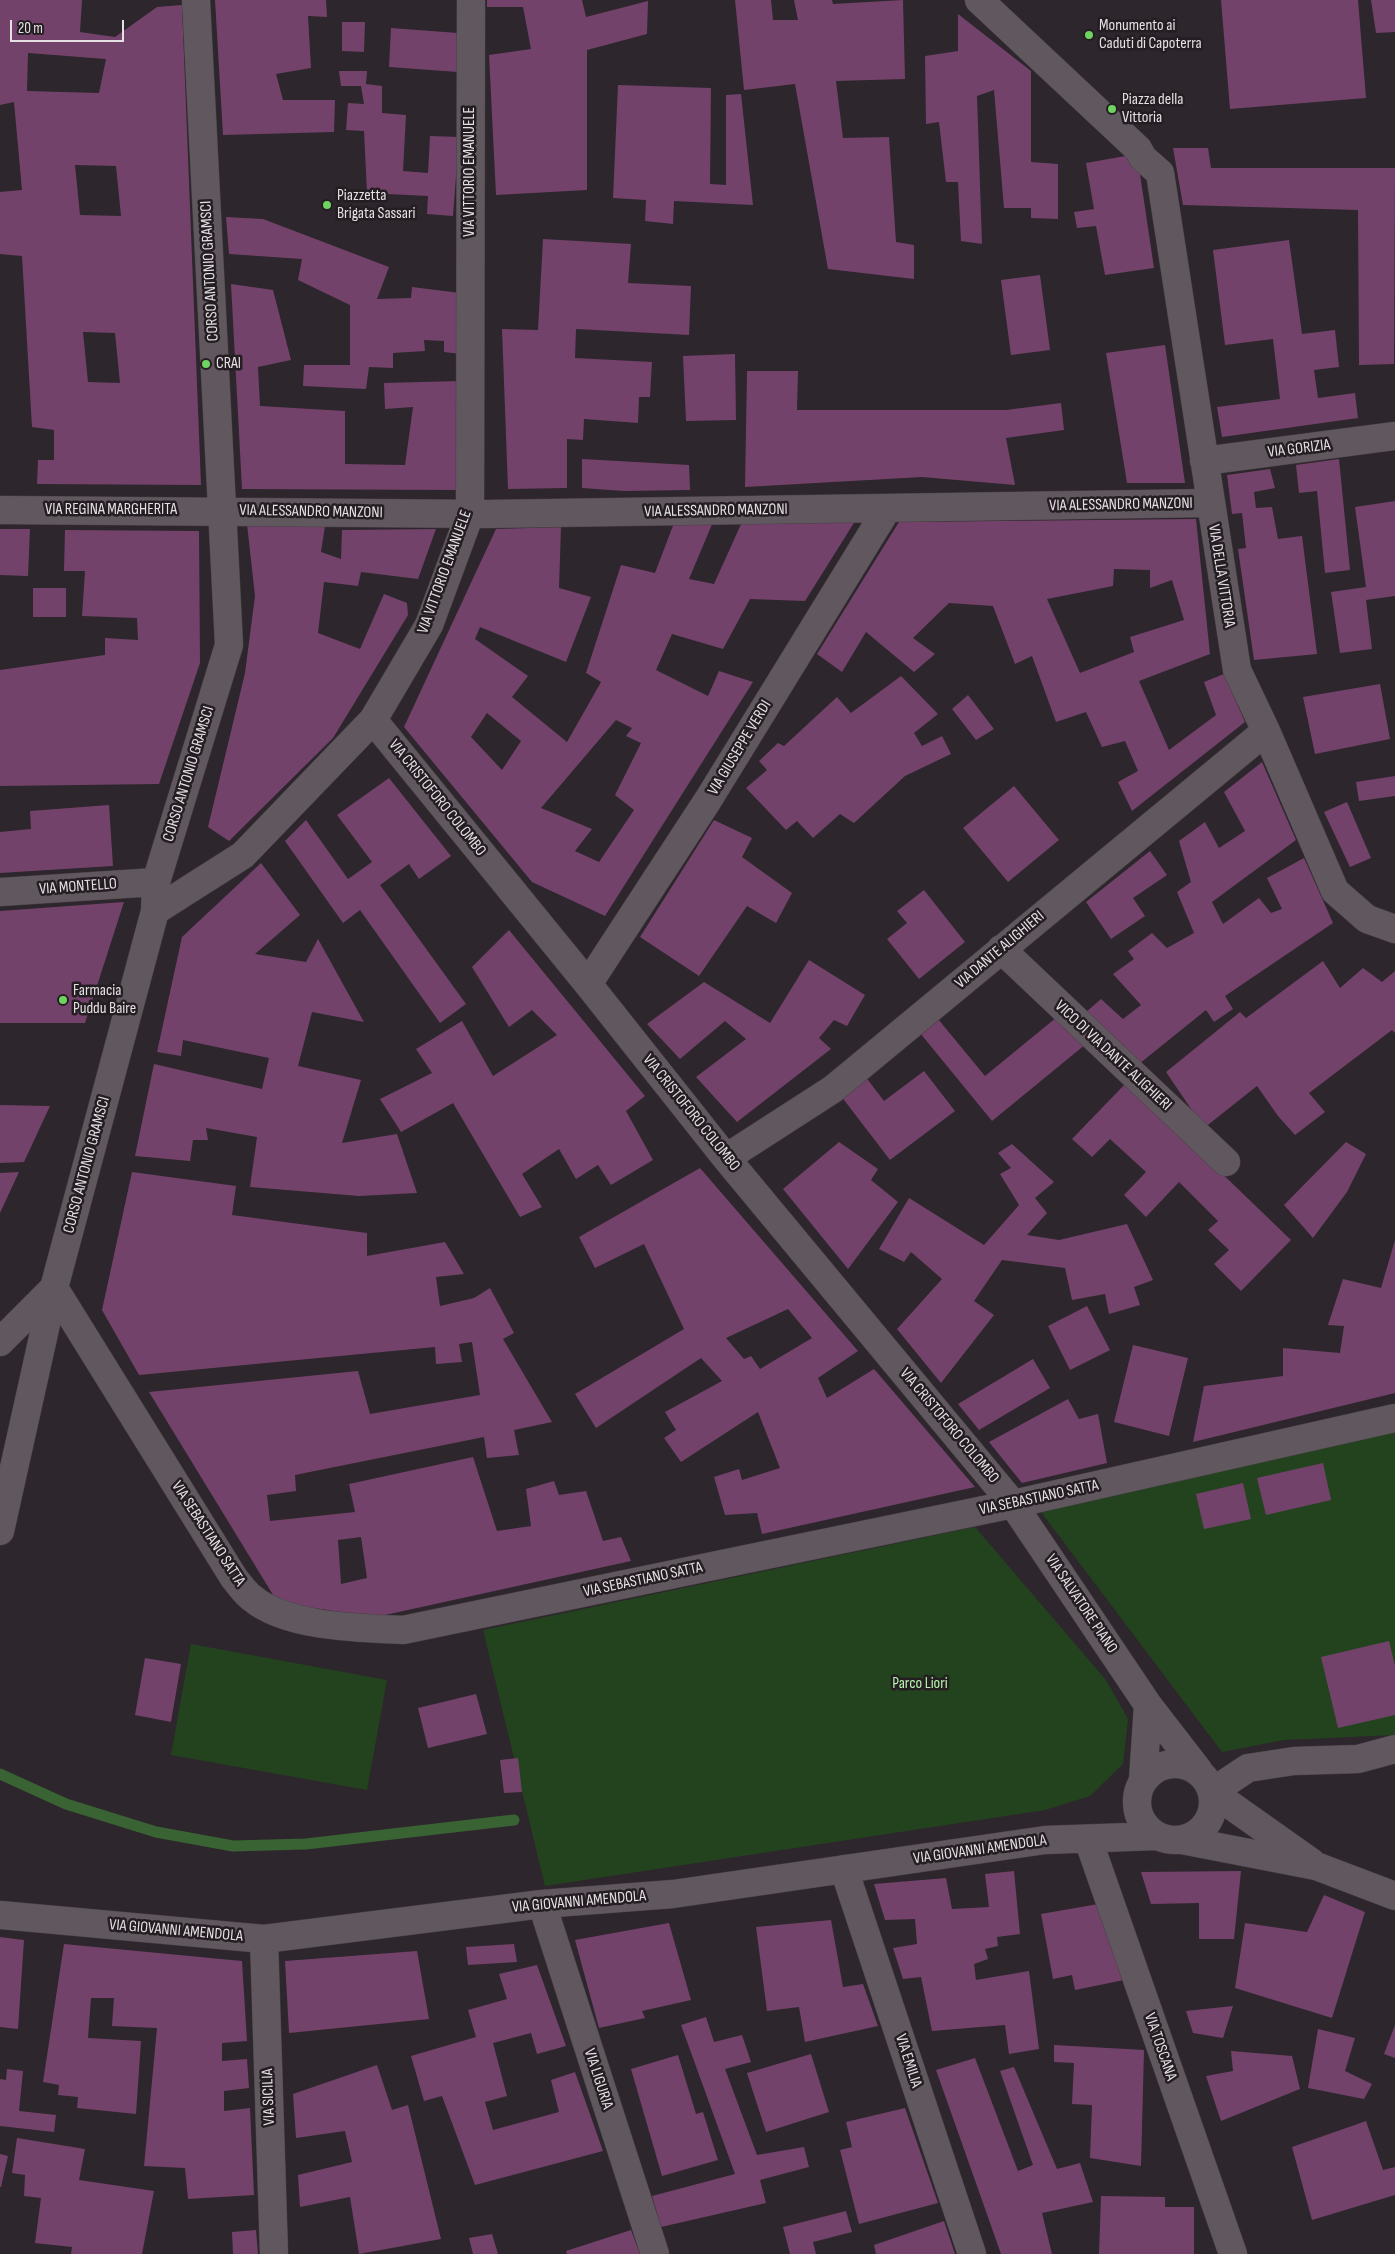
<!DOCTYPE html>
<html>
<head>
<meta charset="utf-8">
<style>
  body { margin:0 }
  #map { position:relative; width:1395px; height:2254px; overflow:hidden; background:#2d262c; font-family:"Sofia Sans Condensed",sans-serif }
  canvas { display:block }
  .scale { position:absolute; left:10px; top:20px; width:114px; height:22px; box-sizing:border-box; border:2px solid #e5e0e4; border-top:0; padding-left:6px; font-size:15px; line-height:18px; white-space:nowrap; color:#e5e0e4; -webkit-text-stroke:4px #241d22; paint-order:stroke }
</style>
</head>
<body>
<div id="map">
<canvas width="1395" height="2254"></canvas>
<div class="scale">20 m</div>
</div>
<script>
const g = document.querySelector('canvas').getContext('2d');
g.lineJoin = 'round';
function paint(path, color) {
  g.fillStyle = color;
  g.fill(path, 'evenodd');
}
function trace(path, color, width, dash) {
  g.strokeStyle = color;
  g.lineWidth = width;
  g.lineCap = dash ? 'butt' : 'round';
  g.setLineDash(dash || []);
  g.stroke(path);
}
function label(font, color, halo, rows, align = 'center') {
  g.font = font + ' "Sofia Sans Condensed",sans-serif';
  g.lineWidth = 5;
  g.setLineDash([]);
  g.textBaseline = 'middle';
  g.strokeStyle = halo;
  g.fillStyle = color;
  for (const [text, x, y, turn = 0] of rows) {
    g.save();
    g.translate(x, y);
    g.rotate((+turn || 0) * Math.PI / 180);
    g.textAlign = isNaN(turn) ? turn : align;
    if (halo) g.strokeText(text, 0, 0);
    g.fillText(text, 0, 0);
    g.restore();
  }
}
const green = new Path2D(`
  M1395,1432V1735L1284,1740L1222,1752L1041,1512Z
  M975,1527L1106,1680L1128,1719L1123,1764L1090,1796L1045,1810L545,1886L483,1630Z
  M191,1644L387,1680L367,1790L171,1755Z`);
const stream = new Path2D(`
  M0,1774L66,1804L156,1832L233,1846L306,1844L514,1820`);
const building = new Path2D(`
  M0,0H82L80,32L115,37L157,7L182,5L201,485L37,484L38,460H54V430L32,427L22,256L0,254V192L22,190L14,102L0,105ZM28,53L106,59L99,93L27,91ZM75,165L116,166L121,216L80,215ZM83,332L115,333L120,383L88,382Z
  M215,0H326L327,17L308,16L311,68L276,74L283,100H335L334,132L223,135Z
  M487,0H582L586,17L648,1L647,34L587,50V190L496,195L489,55L531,49L523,7H487Z
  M735,0H771L773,20H798L794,0H832L833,4L903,0L905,79L836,81L843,138L889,137L896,242L914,245V279L828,269L795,84L744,90Z
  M1221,0H1358L1366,98L1230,109Z
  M1371,0H1395V32L1376,33Z
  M958,14L1031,71V162L1058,164V219L1031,218V208H1004L994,90L977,96L982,244L961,241L958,182H946L939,122L926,124L925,56L958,51Z
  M342,22H365L364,52L342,51Z
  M391,28L458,33V72L389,67Z
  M339,71H367L366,84L382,86V113L406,115L403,171L428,173L430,136L459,137L453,216L427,214L428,196L367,193L364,131L346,130L348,103L364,104L361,86H341Z
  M618,85L711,88L710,184L726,185V95L741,94L753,205L674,201L673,224L645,221L646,200L613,198Z
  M1173,148H1208L1211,168H1395L1394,364L1359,365L1358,210L1183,205Z
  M1137,154L1154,268L1105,275L1096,226L1077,228L1074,212L1094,209L1086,163Z
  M226,217L263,219L389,267L377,299L411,298L412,287L460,293V354L444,352V341L424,340L425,351L393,353V368L369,367L366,389L303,386L304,365H350V305L298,280L302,259L229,254Z
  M543,239L631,244L628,283L691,286L689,335L576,329L575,358L652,362L650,397H639L638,423L584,419L583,440L567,439V488L508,489L502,329L538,330Z
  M1289,240L1302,334L1335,330L1339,367L1314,370L1318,398L1355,393L1358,418L1222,437L1217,407L1280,399L1273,339L1225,345L1213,250Z
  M1040,275L1050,350L1011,355L1001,280Z
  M231,284L273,290L291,360L258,367L260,406L345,411V464L405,465L413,407L385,409L384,383L461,381L456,490L242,489Z
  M1165,345L1185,483H1127L1106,353Z
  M735,354L736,420L686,421L683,356Z
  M747,371H798L797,410H1006L1061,403L1064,430L1006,438L1015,485L922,477L745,487Z
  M582,459L689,465L690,490L624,491L582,488Z
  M1339,459L1350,570L1325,573L1317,491L1299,493L1296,465Z
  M1270,469L1275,488L1254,492L1256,508L1272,507L1278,539L1302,536L1317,654L1254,660L1238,549L1246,548L1242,513L1232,514L1227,475Z
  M1395,501V596L1366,600L1372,649L1340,653L1331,592L1366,587L1355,507Z
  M857,518L805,601L750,599L723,649L672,634L656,670L708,696L719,671L753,682L605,916L532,882L404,727L496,529L561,527L559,588L591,597L566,662L480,627L475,639L528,676L512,697L567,742L601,682L586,673L621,565L655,573L674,523L713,522L689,579L714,584L742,522ZM487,713L521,741L502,770L471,737ZM616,720L632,728L626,736L641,743L615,795L634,810L599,862L575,851L592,829L541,808Z
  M1196,519L1210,654L1139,681L1169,750L1216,715L1204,682L1224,674L1245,722L1132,811L1118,782L1138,771L1125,741L1102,747L1086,712L1056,722L1032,656L1015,664L993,606L949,603L913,638L935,654L914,672L866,632L842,672L817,654L899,522ZM1114,569L1150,570V588L1172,580L1184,620L1130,637L1134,652L1080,673L1047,599L1113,586Z
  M247,524L325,526L321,552L341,559L342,530L436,529L418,579L361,572L358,586L324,582L318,633L360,649L384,594L407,603L408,615L333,738L229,841L208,827L245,673L255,596Z
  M0,529H30L28,576L0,575Z
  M65,530L199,531L200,663L159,784L0,786V670L105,655V638L138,640L137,618L82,616L85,571H64Z
  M33,588H66V617H33Z
  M901,676L938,714L914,733L922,746L942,736L951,754L905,776L854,823L840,814L813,838L797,821L786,830L746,788L767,770L759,761L778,743L784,746L837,697L851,713Z
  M1380,684L1390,739L1315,754L1303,697Z
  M968,695L994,729L976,740L952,709Z
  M1262,762L1296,840L1212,902L1223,924L1259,898L1271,913L1282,909L1267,878L1304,858L1333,923L1225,996L1233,1009L1214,1022L1206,1010L1139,1064L1085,1013L1101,999L1123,1019L1141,1005L1113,974L1134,959L1128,951L1152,933L1167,948L1194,933L1177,892L1191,882L1179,841L1205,822L1219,848L1245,831L1224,792Z
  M1395,776V796L1359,801L1356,782Z
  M389,778L451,856L419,879L409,864L380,885L466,1004L440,1023L360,910L343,923L285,841L306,820L348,879L372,862L337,815Z
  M1014,786L1059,840L1008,882L963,828Z
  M1347,802L1371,858L1350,867L1324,812Z
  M109,805L113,866L0,873V832L31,829L30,811Z
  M714,820L752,838L742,857L792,893L776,923L747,906L699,976L640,937Z
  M1150,851L1167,875L1133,898L1145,916L1111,939L1086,902Z
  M261,863L300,915L255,954L306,962L318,939L364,1022L312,1012L298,1066L361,1080L342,1143L397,1134L417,1193L359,1196L250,1187L257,1137L206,1128L208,1140H193L190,1161L135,1156L154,1064L262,1089L269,1058L183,1040L181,1056L157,1052L182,937Z
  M924,890L965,942L919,979L887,939L907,923L897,911Z
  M124,902L85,1023H0V911Z
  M509,930L645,1096L626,1111L653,1160L611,1185L598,1165L576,1179L559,1149L522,1174L542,1207L520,1217L453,1103L401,1132L380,1099L432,1073L416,1049L462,1021L493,1076L557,1035L532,1010L509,1027L472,967Z
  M809,960L865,995L847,1026L834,1020L819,1038L831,1049L737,1122L696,1077L746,1039L725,1021L680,1059L647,1024L704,982L770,1023Z
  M1323,961L1340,988L1363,968L1382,982L1395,971V1033L1392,1030L1309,1093L1325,1112L1295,1135L1278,1116L1257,1086L1204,1128L1166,1072L1240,1012L1246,1018Z
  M1057,1017L1086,1044L992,1121L920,1033L938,1019L985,1076Z
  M924,1071L955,1111L890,1160L841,1096L865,1076L884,1101Z
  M1127,1082L1291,1240L1241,1291L1214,1264L1229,1250L1208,1230L1218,1221L1179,1182L1146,1217L1124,1195L1146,1172L1110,1139L1092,1157L1072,1139Z
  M0,1105L50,1106L24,1162L0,1163Z
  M839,1142L878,1169L871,1180L898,1202L848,1269L783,1189Z
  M1346,1142L1366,1154L1347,1192L1313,1238L1284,1205Z
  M1012,1144L1054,1182L1035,1198L1047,1213L1027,1235L1059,1240L1127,1224L1153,1280L1134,1287L1140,1305L1109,1314L1105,1294L1072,1300L1065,1268L1002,1260L974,1301L994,1315L941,1383L897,1329L942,1279L911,1252L904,1262L879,1249L909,1198L984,1245L1019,1205L1000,1174L1011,1168L998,1153Z
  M700,1168L858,1351L818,1378L827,1398L874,1369L975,1487L762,1534L757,1513L725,1515L714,1477L739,1469L742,1480L780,1468L758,1412L681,1462L664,1438L676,1430L665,1412L722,1381L701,1358L596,1428L575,1394L684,1329L644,1244L595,1268L579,1237ZM788,1309L812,1338L760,1369L751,1356L744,1359L726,1338Z
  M19,1172L0,1213V1173Z
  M132,1172L236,1186L232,1215L367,1233V1256L445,1242L464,1274L436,1277L440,1306L474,1298L490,1288L514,1333L503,1339L552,1422L514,1430L519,1455L487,1458L484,1437L295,1475L296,1491L267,1495L270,1521L355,1512L349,1484L473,1457L497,1531L531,1526L526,1489L554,1481L559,1495L586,1491L603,1541L621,1537L631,1561L376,1617L278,1603L149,1392L358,1371L370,1414L480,1395L472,1342L459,1344L462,1362L436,1364L435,1347L139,1375L102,1310ZM361,1537L367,1578L341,1584L338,1540Z
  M1395,1240V1393L1193,1442L1204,1386L1283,1376V1348L1340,1353L1344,1326L1328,1325L1343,1279L1381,1288Z
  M1087,1306L1110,1350L1070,1370L1048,1326Z
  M1133,1345L1188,1358L1169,1436L1114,1422Z
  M1033,1359L1050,1388L979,1430L958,1404Z
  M1068,1399L1079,1419L1098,1414L1107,1463L1022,1483L989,1442Z
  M1323,1463L1331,1500L1266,1515L1257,1478Z
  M1243,1483L1251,1519L1204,1529L1196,1494Z
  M1389,1641L1395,1666V1715L1338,1728L1321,1657Z
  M145,1658L181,1664L171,1722L135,1715Z
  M476,1694L487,1734L428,1748L418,1708Z
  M518,1758L522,1792L504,1793L500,1760Z
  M1014,1871L1020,1934L997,1937L998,1946L985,1949L988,1959L974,1964L976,1980L1029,1971L1039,2049L1009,2054L1005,2025L932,2031L921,1977L903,1979L893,1948L917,1944L915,1919L885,1920L874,1884L946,1878L952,1909L989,1907L985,1874Z
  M1241,1871L1234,1939H1199V1903L1151,1904L1141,1872Z
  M1324,1895L1365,1912L1332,2018L1235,1988L1245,1923L1307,1932Z
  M1104,1903L1129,1979L1075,1990L1072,1975L1053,1979L1041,1914Z
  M831,1920L843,1987L863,1984L878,2026L805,2042L799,2007L767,2011L756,1927Z
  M669,1923L691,2000L642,2011L645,2018L599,2028L575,1940Z
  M0,1937L24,1940L18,2029L0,2027Z
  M64,1944L242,1961L247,2041L222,2043V2061L247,2059L249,2088L224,2091V2111L250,2108L254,2195L188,2199L185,2168L144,2166L157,2028L112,2026L114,1998H91L88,2038L141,2041L136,2114L77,2108L78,2097L58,2095L59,2085L43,2082Z
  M514,1944L517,1962L468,1965L466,1947Z
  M417,1951L429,2019L289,2033L285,1961Z
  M537,1965L566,2046L537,2054L531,2033L493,2043L507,2096L485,2102L493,2130L559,2112L551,2080L575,2072L603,2151L475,2185L442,2096L424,2101L411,2056L476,2037L468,2010L507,1999L499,1974Z
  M1233,2006L1223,2038L1193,2033L1186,2011Z
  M706,2017L714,2042L742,2035L751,2062L725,2069L757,2155L804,2147L809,2167L760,2180L766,2203L661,2227L652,2196L735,2174L681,2025Z
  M1395,2025V2058L1384,2054Z
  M1318,2029L1355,2038L1345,2071L1372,2084L1364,2099L1308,2088Z
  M1054,2045L1144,2050L1141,2166L1090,2158L1092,2105L1072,2104L1074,2063L1054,2062Z
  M1231,2051L1292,2056L1300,2089L1221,2121L1206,2076L1233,2071Z
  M811,2054L829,2112L766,2132L747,2073Z
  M678,2055L696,2114L703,2112L718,2160L662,2176L631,2069Z
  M975,2058L1018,2171L1033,2165L1000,2071L1014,2067L1057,2169L1080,2163L1093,2202L1042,2213L1052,2254H1001L936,2070Z
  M377,2065L392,2110L408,2105L441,2239L359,2254L350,2197L300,2207L298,2175L352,2162L345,2131L296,2138L293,2094Z
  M7,2069L23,2071L19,2111L56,2115L54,2132L0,2126V2079L6,2080Z
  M905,2108L938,2203L859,2224L840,2150L852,2147L846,2122Z
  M1366,2121L1383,2170L1395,2167V2195L1312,2220L1292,2147Z
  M17,2138L85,2149L79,2180L154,2191L142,2254H71L72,2247L35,2243L41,2198L24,2196L25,2175L12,2173Z
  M0,2154L8,2156L1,2187H0Z
  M1101,2196L1165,2197V2207H1194V2254H1099Z
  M846,2211L852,2232L813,2242L816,2254H790L783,2227Z
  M944,2221L955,2254H876L874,2245Z
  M256,2230L258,2254H233L232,2232Z
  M631,2230L640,2254H567L566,2251Z
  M492,2234L498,2254H473L469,2238Z`);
const minor = new Path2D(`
  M979,0L1138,149L1143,158L1160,173L1237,670L1266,731L1335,891L1367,919L1395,929
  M1204,461L1395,436
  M0,510L487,514L1210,503
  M373,720L588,984L726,1158L1013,1504L1148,1705L1199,1771
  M0,892L156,882
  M155,911L243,855L373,720L429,625L470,514L471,0
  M1001,949L1226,1162
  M588,984L708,800L887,509
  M726,1158L833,1089L1266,731
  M54,1288L234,1578C240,1585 245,1593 252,1598C286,1627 359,1628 403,1630L1013,1504L1395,1418
  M0,1342L54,1288
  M0,1531L54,1288L155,911L156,882L229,645L196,0
  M1137 1802a38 38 0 1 1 76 0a38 38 0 1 1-76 0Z
  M1143,1780L1148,1705
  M1212,1792L1248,1768L1294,1761L1358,1759L1395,1749
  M1212,1792L1311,1862
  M1088,1839L1233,2254
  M1182,1840L1316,1866L1395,1896
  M844,1869L972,2254
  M542,1904L655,2254
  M0,1915L264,1939L542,1904L673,1894L1045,1840L1157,1836
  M264,1939L274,2254`);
const markers = [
  [1089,35,5,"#6ed361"],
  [1112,109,5,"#6ed361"],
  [327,205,5,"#6ed361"],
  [206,364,5,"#6ed361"],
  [63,1000,5,"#6ed361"]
];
const poiNames = [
  ["Monumento ai",1099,26],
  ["Caduti di Capoterra",1099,44],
  ["Piazza della",1122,100],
  ["Vittoria",1122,118],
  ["Piazzetta",337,196],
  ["Brigata Sassari",337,214],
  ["CRAI",216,364],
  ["Farmacia",73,991],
  ["Puddu Baire",73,1009]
];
const streetNames = [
  ["VIA VITTORIO EMANUELE",470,172,-90],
  ["CORSO ANTONIO GRAMSCI",210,271,-93],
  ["VIA GORIZIA",1299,449,-7],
  ["VIA ALESSANDRO MANZONI",1121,505,-1],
  ["VIA REGINA MARGHERITA",111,510],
  ["VIA ALESSANDRO MANZONI",716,511,-1],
  ["VIA ALESSANDRO MANZONI",311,512,1],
  ["VIA VITTORIO EMANUELE",445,572,-70],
  ["VIA DELLA VITTORIA",1221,576,81],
  ["VIA GIUSEPPE VERDI",740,748,-59],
  ["CORSO ANTONIO GRAMSCI",189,774,-73],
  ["VIA CRISTOFORO COLOMBO",437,798,51],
  ["VIA MONTELLO",78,887,-4],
  ["VIA DANTE ALIGHIERI",1000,950,-40],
  ["VICO DI VIA DANTE ALIGHIERI",1113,1056,43],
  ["VIA CRISTOFORO COLOMBO",691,1113,51],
  ["CORSO ANTONIO GRAMSCI",87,1165,-75],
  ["VIA CRISTOFORO COLOMBO",949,1426,50],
  ["VIA SEBASTIANO SATTA",1039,1498,-12],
  ["VIA SEBASTIANO SATTA",208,1534,57],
  ["VIA SEBASTIANO SATTA",643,1580,-12],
  ["VIA SALVATORE PIANO",1081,1604,56],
  ["VIA GIOVANNI AMENDOLA",980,1850,-8],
  ["VIA GIOVANNI AMENDOLA",579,1902,-5],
  ["VIA GIOVANNI AMENDOLA",176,1931,5],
  ["VIA TOSCANA",1160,2047,71],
  ["VIA EMILIA",908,2061,72],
  ["VIA LIGURIA",598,2079,72],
  ["VIA SICILIA",269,2097,-92]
];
const parkNames = [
  ["Parco Liori",920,1684]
];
paint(green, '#23431f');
trace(stream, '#3a6334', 11);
paint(building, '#73426a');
trace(minor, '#484146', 29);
trace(minor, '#61585f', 28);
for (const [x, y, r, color] of markers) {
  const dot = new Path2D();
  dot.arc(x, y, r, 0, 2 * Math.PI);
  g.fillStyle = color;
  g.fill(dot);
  trace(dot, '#241d22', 2);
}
label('16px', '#e5e0e4', '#241d22', poiNames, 'left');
label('16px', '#e5e0e4', '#241d22', streetNames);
label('16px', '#b5f5ac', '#241d22', parkNames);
</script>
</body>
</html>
